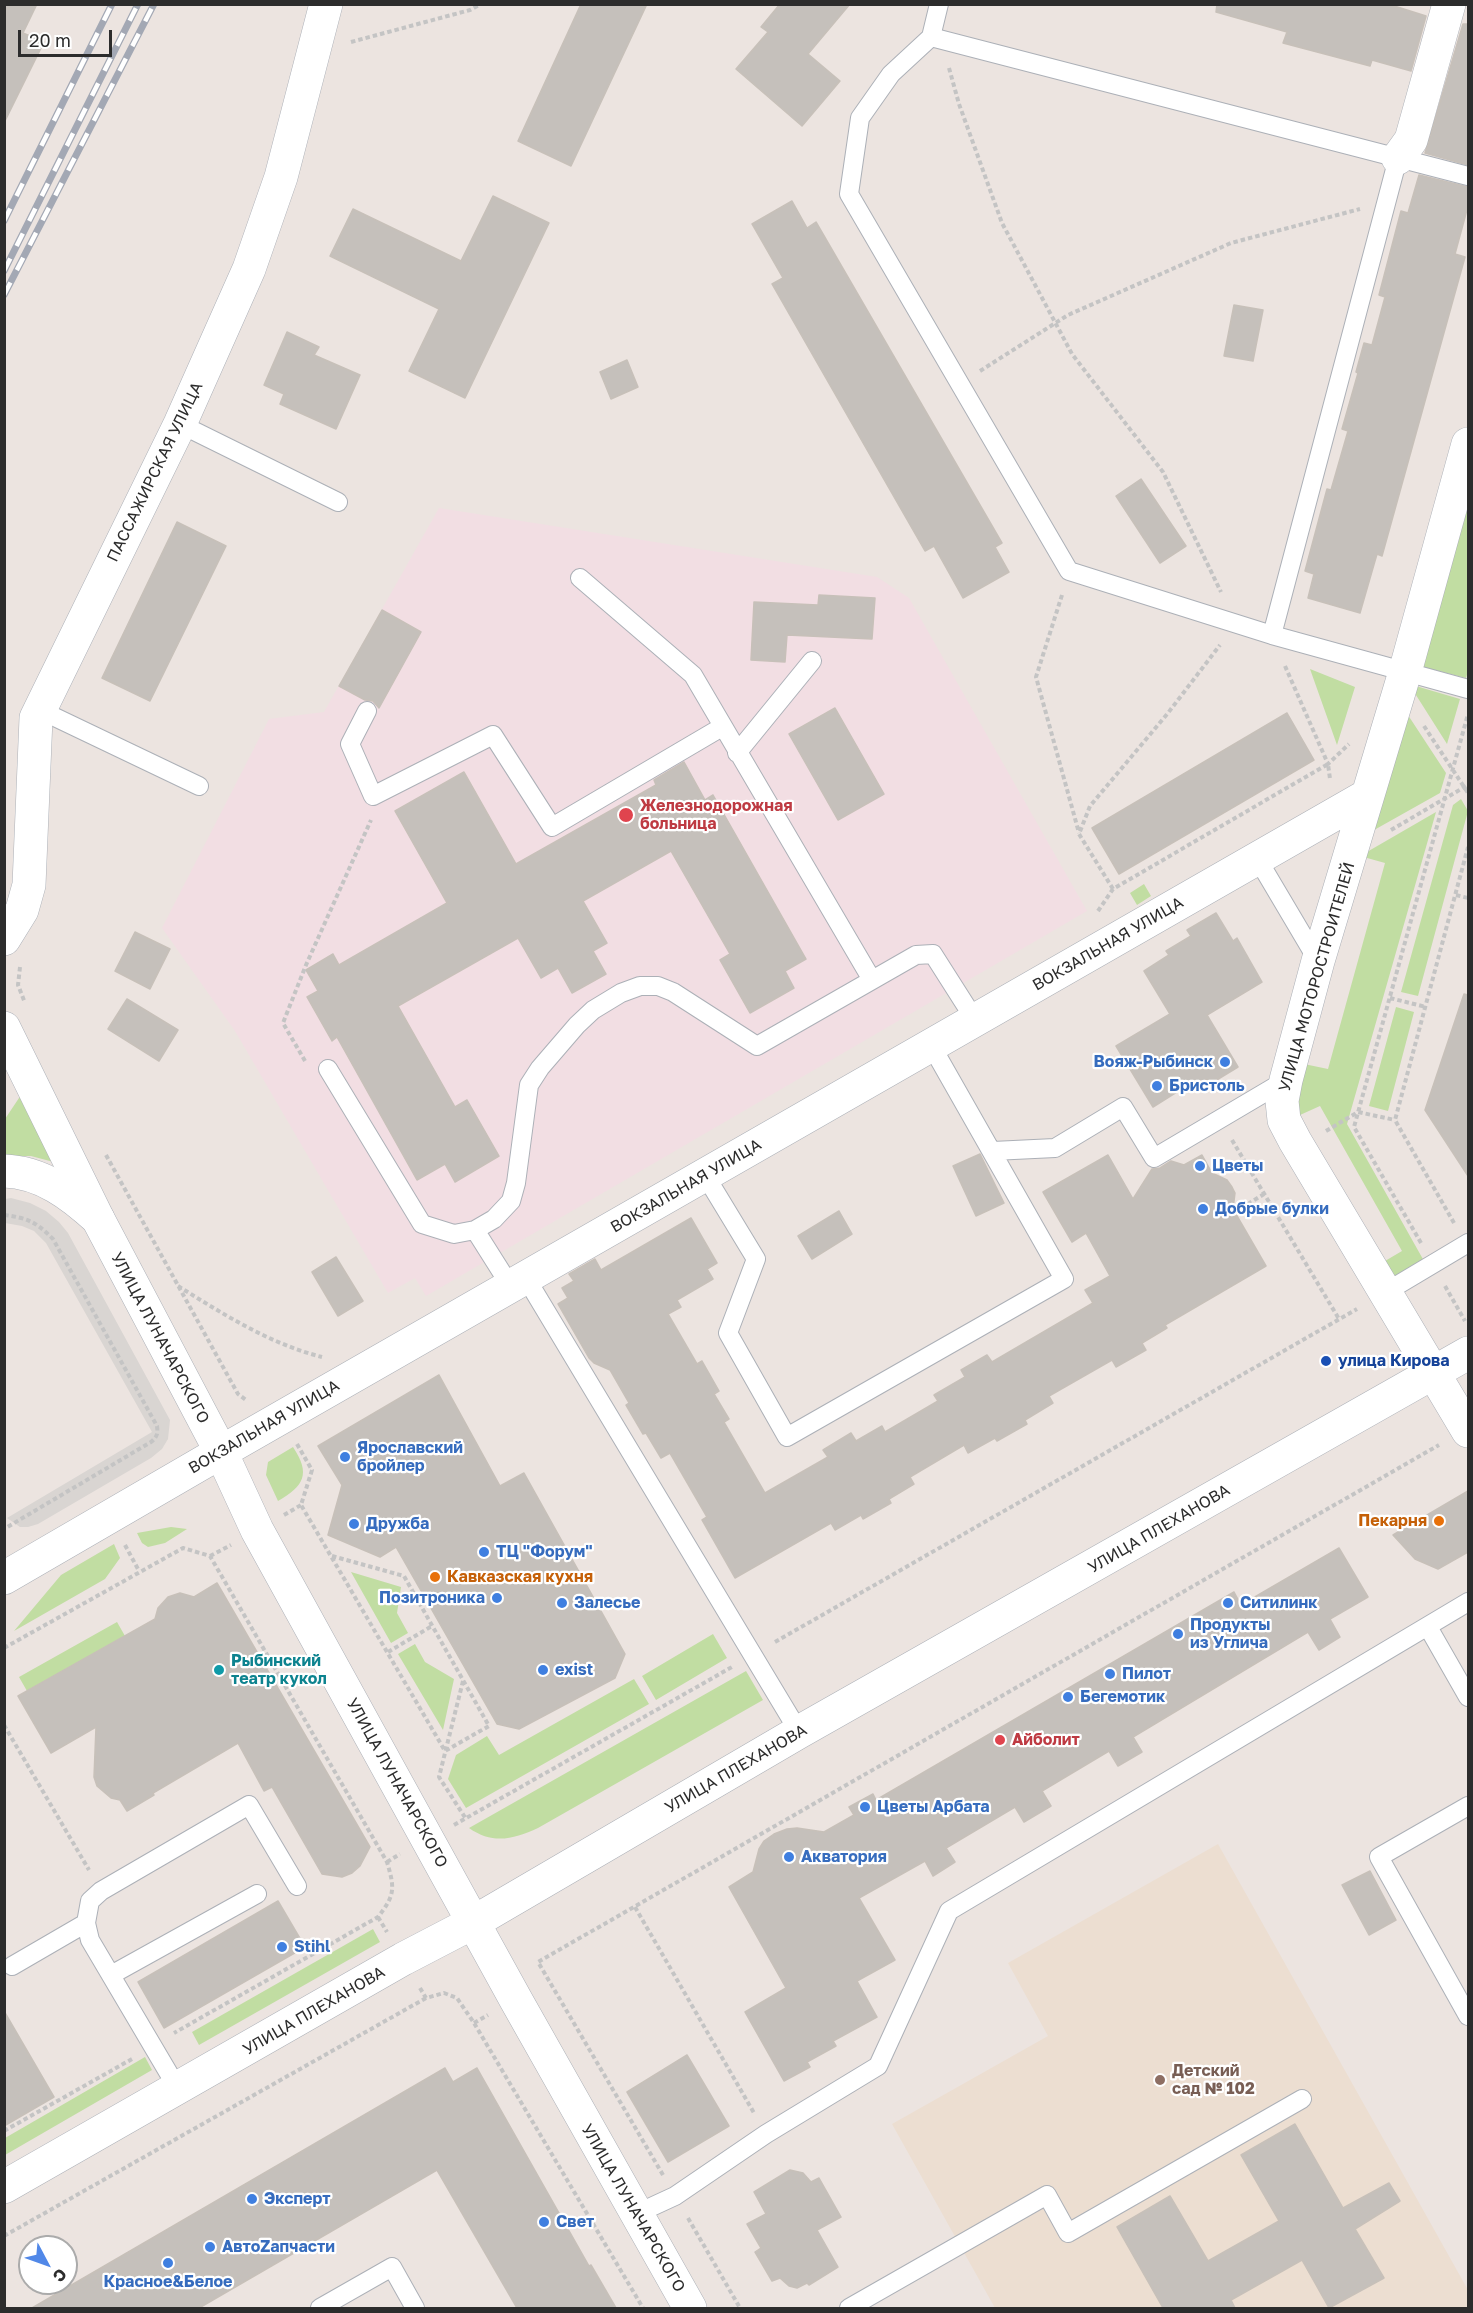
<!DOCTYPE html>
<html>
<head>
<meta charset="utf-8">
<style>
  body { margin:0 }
  #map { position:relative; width:1473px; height:2313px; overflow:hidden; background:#ece4e0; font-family:"Golos Text",sans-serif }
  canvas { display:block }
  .frame { position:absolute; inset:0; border:6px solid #2c2c2c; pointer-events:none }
  .north { position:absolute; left:18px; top:2235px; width:60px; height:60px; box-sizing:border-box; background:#fff; border:2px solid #ababab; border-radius:50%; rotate:131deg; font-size:16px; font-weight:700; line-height:24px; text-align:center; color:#2c2c2c }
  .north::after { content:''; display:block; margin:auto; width:21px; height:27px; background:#5188e8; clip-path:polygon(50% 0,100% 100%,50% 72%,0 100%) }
  .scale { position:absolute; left:18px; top:30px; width:94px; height:27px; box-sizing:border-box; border:3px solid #2c2c2c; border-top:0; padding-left:8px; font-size:18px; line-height:21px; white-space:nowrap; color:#2c2c2c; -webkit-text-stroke:4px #fff; paint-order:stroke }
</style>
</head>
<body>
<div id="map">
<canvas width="1473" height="2313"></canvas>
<div class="frame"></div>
<div class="north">С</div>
<div class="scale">20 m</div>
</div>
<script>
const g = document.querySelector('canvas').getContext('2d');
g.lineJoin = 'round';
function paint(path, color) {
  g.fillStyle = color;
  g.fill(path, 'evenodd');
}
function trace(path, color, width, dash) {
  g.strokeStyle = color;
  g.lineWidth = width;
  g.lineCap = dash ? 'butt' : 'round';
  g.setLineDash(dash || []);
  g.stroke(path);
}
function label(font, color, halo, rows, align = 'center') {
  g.font = font + ' "Golos Text",sans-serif';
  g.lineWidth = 4.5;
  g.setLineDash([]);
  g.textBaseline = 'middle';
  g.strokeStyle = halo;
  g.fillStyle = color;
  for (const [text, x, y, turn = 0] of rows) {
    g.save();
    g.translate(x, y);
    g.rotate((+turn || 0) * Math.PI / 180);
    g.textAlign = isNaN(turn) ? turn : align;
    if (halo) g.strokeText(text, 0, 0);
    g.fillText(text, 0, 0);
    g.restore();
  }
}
const education = new Path2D(`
  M1218,1844L1468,2290V2308H995L892,2124L1048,2036L1008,1963Z`);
const medical = new Path2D(`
  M439,508L877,577L909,598L1087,911L426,1296L415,1278L388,1293L235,1031L162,928L269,719L324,712Z`);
const green = new Path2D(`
  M1468,474V671L1466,678L1415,665Z
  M1310,669L1355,687L1337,745Z
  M1409,684L1460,699L1447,744Z
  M1406,712L1446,773L1440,793L1367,834Z
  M1461,799L1468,811L1418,996L1401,992L1453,805Z
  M1436,812L1347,1124L1424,1261L1394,1278L1385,1261L1402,1251L1320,1106L1300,1115L1298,1102L1304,1064L1328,1069L1385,863L1360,856Z
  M1144,884L1151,896L1137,905L1130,893Z
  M1396,1007L1414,1012L1388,1111L1369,1106Z
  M23,1092L61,1164L31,1156H5V1119Z
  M293,1447C311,1474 304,1486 278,1501L266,1475L268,1462Z
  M171,1527L187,1529L165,1543L148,1547L142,1543L137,1533Z
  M114,1544L120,1558L105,1579L14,1631L61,1575Z
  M351,1572L401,1587L397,1613L408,1633L391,1643Z
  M117,1622L125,1636L27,1691L19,1677Z
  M713,1634L727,1658L656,1700L642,1676Z
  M415,1644L425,1662L454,1679L443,1730L398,1654Z
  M746,1671L763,1700L538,1828C514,1839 493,1845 469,1828Z
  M634,1679L649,1704L466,1808L448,1779L456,1755L487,1736L499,1755Z
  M373,1929L380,1942L199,2045L192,2032Z
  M145,2057L152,2070L5,2155V2138Z`);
const plaza = new Path2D(`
  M11,1198L30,1203L46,1211L59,1222L68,1233L170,1420L168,1439L162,1449L151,1458L38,1524L28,1527H20L7,1518L152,1432L46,1243L34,1231L22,1226L5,1223V1199Z`);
const building = new Path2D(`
  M4,4H37L23,33L44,42L4,123Z
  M581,4H647L571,166L518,141Z
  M780,4H850L808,54L840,81L802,126L736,69L768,32L761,27Z
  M1217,4H1388L1426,16L1411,71L1372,60L1370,66L1283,43L1287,32L1216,12Z
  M1463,24H1468V165L1425,153Z
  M1419,175L1468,187V206L1455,254L1465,257L1382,556L1377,554L1360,613L1308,598L1314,574L1305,571L1327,489L1331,490L1348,431L1342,429L1358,373L1356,372L1364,343L1372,345L1385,297L1379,295L1401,211L1408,213Z
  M493,196L549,223L465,398L409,371L439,309L330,256L353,209L461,261Z
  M792,201L807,228L816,222L1002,543L995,547L1009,572L963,598L934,546L925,551L772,284L783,278L752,224Z
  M1234,305L1263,310L1253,361L1224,356Z
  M287,332L319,347L314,355L360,375L336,429L280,404L284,394L264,385Z
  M627,360L638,387L611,399L600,372Z
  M1141,479L1186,546L1160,563L1116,496Z
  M177,522L226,546L150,701L102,678Z
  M819,595L875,598L872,639L787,635L785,662L751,660L754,602L818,605Z
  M382,610L421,632L379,708L373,701L365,700L339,686Z
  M835,708L884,794L838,820L789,734Z
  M1287,713L1314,760L1119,874L1092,828Z
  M684,762L705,800L713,795L806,959L785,971L794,988L750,1013L720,960L730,954L671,851L583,901L607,943L593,951L606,974L572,993L558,968L541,978L518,938L398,1006L455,1107L467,1100L499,1156L455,1182L445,1164L417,1180L337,1037L332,1041L307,997L318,991L306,970L333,954L339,965L447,903L395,811L464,772L516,864L656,785L654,780Z
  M1216,913L1233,941L1237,938L1262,982L1207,1015L1238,1067L1210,1084L1207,1079L1182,1094L1180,1090L1153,1107L1116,1046L1170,1014L1144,971L1169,955L1166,951L1191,936L1187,930Z
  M135,932L170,949L150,989L115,971Z
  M1464,994L1468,995V1176L1425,1110Z
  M127,999L178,1030L159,1061L108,1029Z
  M980,1154L1004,1203L976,1216L953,1166Z
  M1108,1155L1133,1199L1152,1169L1160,1168L1171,1161L1184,1165L1202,1155L1212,1173L1227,1180L1232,1187L1235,1193L1233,1209L1266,1266L1165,1325L1167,1328L1142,1343L1146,1350L1116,1367L1112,1360L1049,1396L1053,1403L1025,1420L1027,1424L997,1441L995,1438L968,1453L964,1445L910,1477L914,1484L889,1499L891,1503L863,1519L861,1515L835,1530L831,1523L735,1578L702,1520L707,1517L670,1453L661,1458L646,1433L643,1434L626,1405L629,1403L610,1370L594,1363L589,1358L558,1304L568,1298L562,1288L574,1281L569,1274L595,1259L601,1270L691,1218L717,1263L707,1269L713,1279L677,1300L681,1307L668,1314L697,1364L702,1361L719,1391L714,1394L729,1419L724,1422L765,1493L828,1457L823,1450L851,1433L856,1441L882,1426L885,1432L938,1401L934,1395L965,1377L961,1370L987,1355L992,1362L1093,1303L1085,1290L1110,1276L1086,1233L1072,1242L1043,1192Z
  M839,1211L852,1234L812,1259L798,1236Z
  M336,1257L363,1301L338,1316L312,1272Z
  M439,1375L500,1486L524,1473L625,1654L615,1678L519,1729L497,1724L396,1547L380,1557L328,1535L342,1485L318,1446Z
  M1468,1491V1552L1438,1569L1415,1559L1393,1535Z
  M1339,1548L1368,1597L1330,1619L1340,1637L1319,1650L1308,1632L1133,1737L1142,1752L1118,1766L1109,1751L1042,1791L1051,1806L1024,1822L1015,1807L946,1848L955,1862L933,1876L925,1861L859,1898L895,1960L857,1981L877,2017L833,2041L836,2046L807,2062L810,2067L784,2081L745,2012L786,1988L729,1887L753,1872L759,1849L764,1841L774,1834L787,1829L797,1828L824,1832L854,1815L849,1807L873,1794L876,1800L1234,1592L1241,1605Z
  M217,1583L370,1847L360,1866L352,1873L342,1877L322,1874L272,1787L264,1791L238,1743L153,1793L154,1795L127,1811L120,1800L111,1798L97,1786L94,1777L96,1727L51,1753L18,1696L155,1619L158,1608L168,1597L180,1593L194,1597Z
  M1370,1871L1396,1920L1369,1935L1342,1885Z
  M278,1901L305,1947L164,2028L138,1982Z
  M4,2011L54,2097L4,2126Z
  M687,2055L729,2126L668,2162L627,2092Z
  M445,2068L453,2082L477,2068L589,2266L591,2265L616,2308H517L437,2170L199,2308H32Z
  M1295,2124L1343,2208L1389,2183L1400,2201L1355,2229L1384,2278L1329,2308L1302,2260L1231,2300L1235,2308H1163L1117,2227L1170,2196L1208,2261L1279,2221L1241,2155Z
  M790,2170L803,2173L811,2182L819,2178L841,2217L817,2230L838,2267L809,2285L807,2283L797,2288L789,2286L780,2278L772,2281L755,2252L761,2248L747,2224L766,2214L754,2192Z`);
const path = new Path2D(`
  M351,42L470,10L481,4
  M949,68L959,104L1002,223L1072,354L1163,472L1221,592
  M980,371L1068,315L1231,243L1360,209
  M1062,595L1036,677L1079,833
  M1285,666L1328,764L1349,744
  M1424,726L1468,793
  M1391,830L1468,785
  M1113,889L1079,834L1090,806L1168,713L1220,645
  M1456,895L1468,898
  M1098,911L1113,889L1328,764L1330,779
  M20,967L18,985L25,1003
  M1390,998L1426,1007
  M305,1061L283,1023L306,965L371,820
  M1326,1131L1358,1112L1395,1120
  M1232,1140L1339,1319
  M106,1155L228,1376L238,1394L246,1400
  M1235,1212L1264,1194
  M4,1215C28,1218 36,1222 53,1239L157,1426C158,1434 157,1437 151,1442L4,1529
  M1454,1223L1395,1120L1468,847
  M1421,1243L1354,1127L1468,714
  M178,1286C223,1314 270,1344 322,1357
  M1445,1286L1465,1321
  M297,1444L312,1470L301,1505L445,1751L489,1726L404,1576L332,1556
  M284,1515L301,1505
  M125,1545L139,1571
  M210,1556L231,1545
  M775,1642L1357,1309
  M4,1648L183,1548L210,1556L387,1862C395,1889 395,1895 378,1917L174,2033
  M388,1652L432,1626
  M463,1681L439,1777L466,1819
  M4,1725L89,1870
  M454,1825L732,1667
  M387,1862L400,1854
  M635,1907L754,2113
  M378,1917L387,1932
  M420,1988L426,1998L444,1993L457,1998L474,2023L643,2308
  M474,2023L488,2015
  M4,2131L132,2059
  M663,2175L538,1962L1439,1445
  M688,2218L740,2308
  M4,2236L426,1998`);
const service = new Path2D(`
  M939,4L931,37L1468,176
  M931,37L891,74L860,118L849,194L1069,571L1272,635
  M1398,158L1272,635L1468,689
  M180,424L338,502
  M580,578L693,675L872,980
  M40,710L199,786
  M367,711L350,744L373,796L493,735L552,827L722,727
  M737,753L812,661
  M1257,858L1318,961
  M328,1069L422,1224L454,1234L475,1230L494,1219L511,1201L516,1183L529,1085L540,1068L577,1025L593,1010L621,993L640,986H658L673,992L757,1046L916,955L933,954L975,1020
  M993,1151L1055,1148L1123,1107L1154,1158L1286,1080
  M705,1175L756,1259L728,1333L787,1437L1064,1279L931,1045
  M475,1230L511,1287
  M526,1278L799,1732
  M1386,1292L1468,1243
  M1428,1627L1468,1697
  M1468,1806L1379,1857L1468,2016
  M12,1966L86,1923
  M111,1975L257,1894
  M178,2089L90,1940L86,1923L90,1901L101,1891L249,1805L297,1886
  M636,2214L675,2196L766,2134L878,2066L949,1911L1468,1602
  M320,2308L392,2267L415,2308
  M849,2308L1047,2195L1068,2233L1302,2099`);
const minor = new Path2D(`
  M1398,158L1411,140L1449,4
  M1468,444L1405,672L1318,961L1286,1080L1282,1101L1284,1120L1295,1141L1468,1431
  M4,939L22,910L29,885L36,718L180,424L249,269L281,177L326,4
  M4,1028L98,1219
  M221,1452L1368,795`);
const tertiary = new Path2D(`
  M4,1171C42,1172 72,1195 98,1219L221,1452L257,1530L516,2000L690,2308
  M4,1578L221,1452`);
const secondary = new Path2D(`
  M4,2187L403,1959L474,1922L799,1732L1468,1353`);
const rail = new Path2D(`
  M4,221L112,4
  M4,271L138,4
  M4,295L154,4`);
const markers = [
  [626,815,8,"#e0444e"],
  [1225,1062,6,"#3f7fe0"],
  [1157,1086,6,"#3f7fe0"],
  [1200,1166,6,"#3f7fe0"],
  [1203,1209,6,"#3f7fe0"],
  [1326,1361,6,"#1a4fb4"],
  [345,1457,6,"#3f7fe0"],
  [1439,1521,6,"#e8710a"],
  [354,1524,6,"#3f7fe0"],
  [484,1552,6,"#3f7fe0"],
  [435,1577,6,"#e8710a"],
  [497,1598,6,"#3f7fe0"],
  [562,1603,6,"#3f7fe0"],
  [1228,1603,6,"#3f7fe0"],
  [1178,1634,6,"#3f7fe0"],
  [219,1670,6,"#0f9aa8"],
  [543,1670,6,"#3f7fe0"],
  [1110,1674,6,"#3f7fe0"],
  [1068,1697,6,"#3f7fe0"],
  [1000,1740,6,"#e0444e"],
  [865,1807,6,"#3f7fe0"],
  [789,1857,6,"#3f7fe0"],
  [282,1947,6,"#3f7fe0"],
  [1160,2080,6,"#8d6e63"],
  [252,2199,6,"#3f7fe0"],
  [544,2222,6,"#3f7fe0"],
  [210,2247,6,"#3f7fe0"],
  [168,2263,6,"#3f7fe0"]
];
const streetNames = [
  ["ПАССАЖИРСКАЯ УЛИЦА",155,472,-64],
  ["ВОКЗАЛЬНАЯ УЛИЦА",1108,944,-30],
  ["УЛИЦА МОТОРОСТРОИТЕЛЕЙ",1317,977,-74],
  ["ВОКЗАЛЬНАЯ УЛИЦА",686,1186,-30],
  ["УЛИЦА ЛУНАЧАРСКОГО",160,1338,62],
  ["ВОКЗАЛЬНАЯ УЛИЦА",264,1427,-30],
  ["УЛИЦА ПЛЕХАНОВА",1159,1529,-30],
  ["УЛИЦА ПЛЕХАНОВА",736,1769,-30],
  ["УЛИЦА ЛУНАЧАРСКОГО",397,1783,61],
  ["УЛИЦА ПЛЕХАНОВА",314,2011,-30],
  ["УЛИЦА ЛУНАЧАРСКОГО",633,2208,60]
];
const healthNames = [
  ["Железнодорожная",640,806],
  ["больница",640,824],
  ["Айболит",1012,1740]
];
const shopNames = [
  ["Вояж-Рыбинск",1213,1062,"right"],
  ["Бристоль",1169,1086],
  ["Цветы",1212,1166],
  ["Добрые булки",1215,1209],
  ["Ярославский",357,1448],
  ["бройлер",357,1466],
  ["Дружба",366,1524],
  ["ТЦ \"Форум\"",496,1552],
  ["Позитроника",485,1598,"right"],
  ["Залесье",574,1603],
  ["Ситилинк",1240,1603],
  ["Продукты",1190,1625],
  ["из Углича",1190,1643],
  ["exist",555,1670],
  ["Пилот",1122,1674],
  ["Бегемотик",1080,1697],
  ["Цветы Арбата",877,1807],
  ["Акватория",801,1857],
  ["Stihl",294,1947],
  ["Эксперт",264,2199],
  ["Свет",556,2222],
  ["AвтоZапчасти",222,2247],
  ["Красное&Белое",168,2282,"center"]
];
const transitNames = [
  ["улица Кирова",1338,1361]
];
const foodNames = [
  ["Пекарня",1427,1521],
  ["Кавказская кухня",447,1577,"left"]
];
const cultureNames = [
  ["Рыбинский",231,1661],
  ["театр кукол",231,1679]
];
const educationNames = [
  ["Детский",1172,2071],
  ["сад № 102",1172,2089]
];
paint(education, '#ecded1');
paint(medical, '#f2dee3');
paint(green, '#c1dda2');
paint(plaza, '#d9d5d2');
paint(building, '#c5c0bb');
trace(building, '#c7c0b9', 1.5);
trace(service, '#acb0b7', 20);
trace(minor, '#acb0b7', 34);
trace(tertiary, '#acb0b7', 34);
trace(secondary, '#acb0b7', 34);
trace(path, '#c4c4c4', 4, [4.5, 3]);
trace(service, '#fff', 18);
trace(minor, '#fff', 33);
trace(tertiary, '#fff', 33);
trace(secondary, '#fff', 33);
trace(rail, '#a3a8b4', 7);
trace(rail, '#fff', 4.5, [14]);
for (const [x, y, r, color] of markers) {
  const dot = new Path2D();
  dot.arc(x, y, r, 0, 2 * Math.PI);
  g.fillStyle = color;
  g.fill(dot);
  trace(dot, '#fff', 2);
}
label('16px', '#2c2c2c', '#fff', streetNames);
label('bold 16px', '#be3a42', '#fff', healthNames, 'left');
label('bold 16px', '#366cbe', '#fff', shopNames, 'left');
label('bold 16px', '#164399', '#fff', transitNames, 'left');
label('bold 16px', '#c56008', '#fff', foodNames, 'right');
label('bold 16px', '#0d838f', '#fff', cultureNames, 'left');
label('bold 16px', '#785e54', '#fff', educationNames, 'left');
</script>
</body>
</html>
